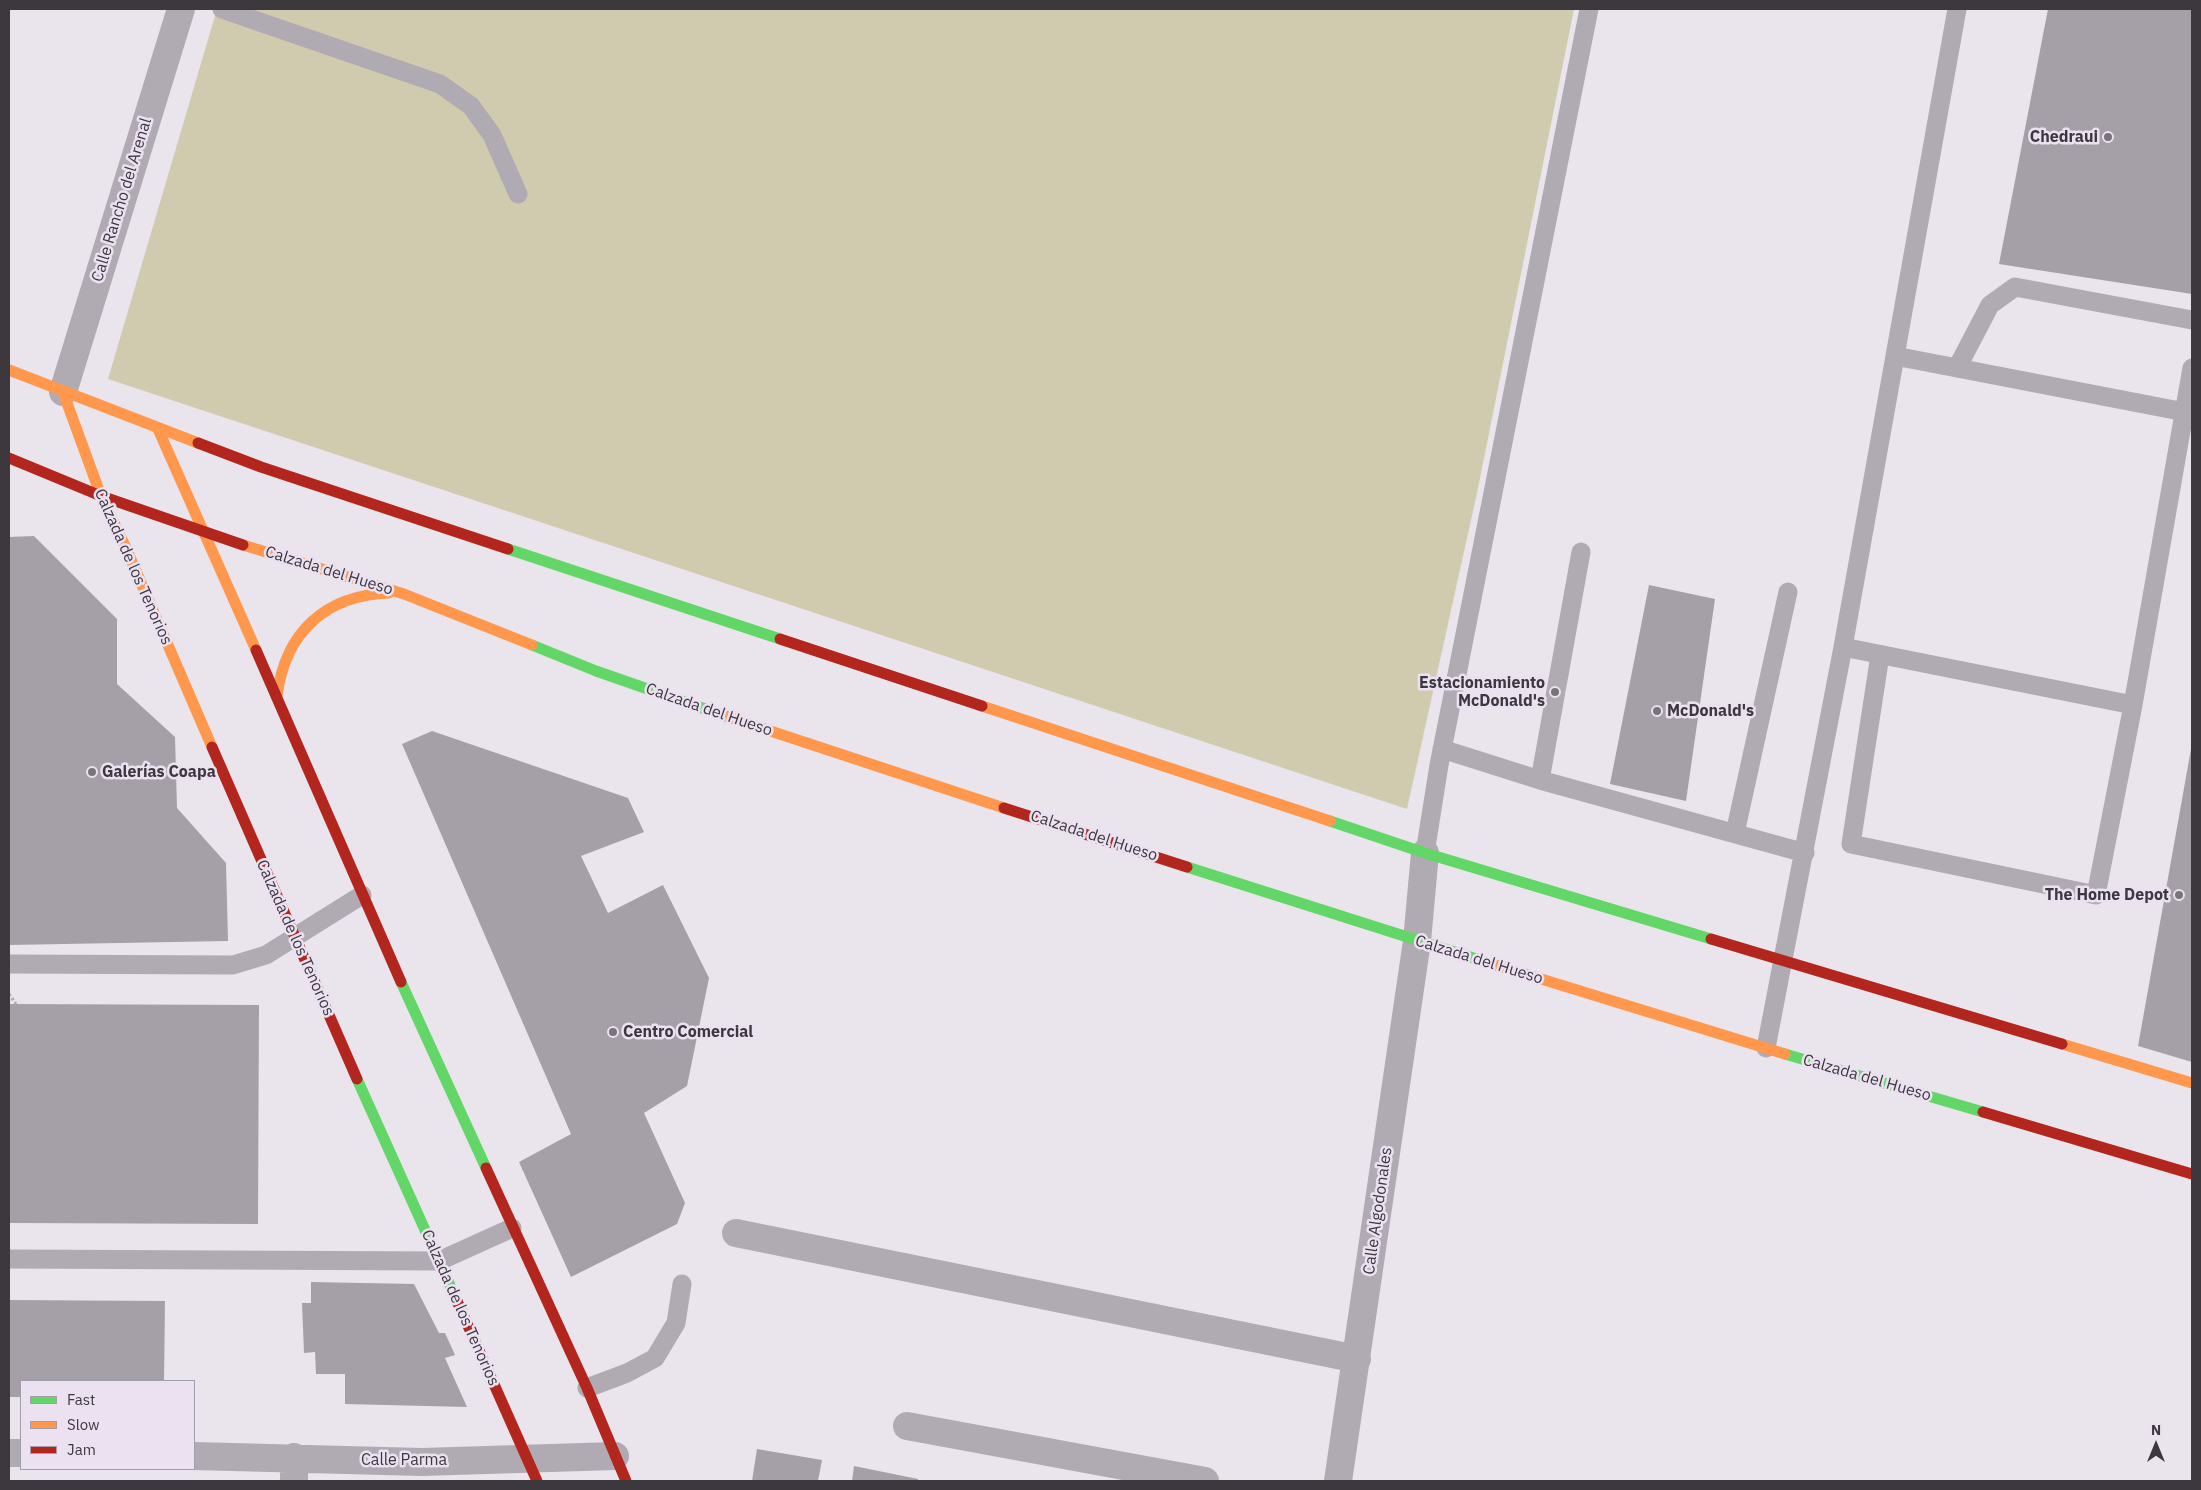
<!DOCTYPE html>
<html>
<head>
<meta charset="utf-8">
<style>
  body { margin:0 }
  #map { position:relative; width:2201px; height:1490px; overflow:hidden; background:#eae4ec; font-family:"IBM Plex Sans",sans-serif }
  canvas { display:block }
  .frame { position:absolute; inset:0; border:10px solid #3c383e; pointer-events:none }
  .legend { position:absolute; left:20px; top:1380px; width:175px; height:90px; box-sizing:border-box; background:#ebe1f0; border:1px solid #a59da9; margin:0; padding:6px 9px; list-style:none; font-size:15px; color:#3c383e }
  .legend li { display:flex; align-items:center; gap:10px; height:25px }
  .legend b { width:25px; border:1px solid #a59da9 }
  .north { position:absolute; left:2131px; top:1420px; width:50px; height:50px; -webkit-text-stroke:4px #ebe1f0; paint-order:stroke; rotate:0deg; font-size:14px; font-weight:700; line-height:20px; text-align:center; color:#3c383e }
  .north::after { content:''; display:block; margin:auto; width:18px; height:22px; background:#3c383e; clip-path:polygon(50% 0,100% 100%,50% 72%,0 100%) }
</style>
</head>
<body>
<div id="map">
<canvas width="2201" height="1490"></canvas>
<div class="frame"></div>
<ul class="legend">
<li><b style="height:6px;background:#63d668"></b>Fast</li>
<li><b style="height:6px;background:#ff974d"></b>Slow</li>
<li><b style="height:6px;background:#b3261e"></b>Jam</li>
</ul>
<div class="north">N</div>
</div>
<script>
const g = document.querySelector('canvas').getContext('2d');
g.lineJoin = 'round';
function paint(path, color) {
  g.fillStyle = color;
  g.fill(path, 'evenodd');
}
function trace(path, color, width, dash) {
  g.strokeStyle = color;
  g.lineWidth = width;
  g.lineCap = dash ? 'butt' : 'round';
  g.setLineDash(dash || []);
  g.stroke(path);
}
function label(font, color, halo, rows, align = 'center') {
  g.font = font + ' "IBM Plex Sans",sans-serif';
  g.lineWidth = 5;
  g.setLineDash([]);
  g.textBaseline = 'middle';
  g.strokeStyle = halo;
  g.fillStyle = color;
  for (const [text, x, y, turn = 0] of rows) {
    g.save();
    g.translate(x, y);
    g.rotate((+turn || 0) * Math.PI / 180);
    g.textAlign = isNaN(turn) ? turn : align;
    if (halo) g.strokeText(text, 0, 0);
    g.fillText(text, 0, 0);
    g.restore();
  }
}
const green = new Path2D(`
  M217,9H1574L1477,493L1407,809L108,379Z`);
const building = new Path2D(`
  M2048,9H2192V294L1999,264Z
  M34,536L117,619V684L175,737L177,808L226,863L228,941L9,945V537Z
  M1649,585L1715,599L1686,801L1610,784Z
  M432,731L628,798L644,832L581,856L608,913L663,885L709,978L687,1086L644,1113L685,1203L677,1224L571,1277L519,1162L571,1134L402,744Z
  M2191,749L2192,750V1062L2138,1046Z
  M9,1004L259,1005L258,1224L9,1223Z
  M311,1282L414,1284L439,1333H445L455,1355L445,1358L467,1407L345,1404V1374H316L315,1352L304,1353L302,1303H311Z
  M9,1300L165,1301L164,1381H21V1397H9Z
  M757,1449L822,1460L818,1481H752Z
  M854,1466L918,1479V1481H852Z`);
const path = new Path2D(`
  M9,994L16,1004`);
const lane = new Path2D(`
  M222,9L440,84L471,106L492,135L518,194
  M1895,356L2185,412
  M1957,368L1990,305L2015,287L2192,320
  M1581,552L1540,780L1805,853
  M1843,647L2133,705
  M1880,655L1851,844L2096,895L2133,705L2192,368
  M1442,749L1540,780
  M1735,833L1788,592
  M1425,853L1439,765L1589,9
  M9,964L233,965L266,955L362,895
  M1766,1048L1843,647L1957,9
  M9,1259L439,1261L512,1228
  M587,1388L627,1373L655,1358L676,1323L682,1284`);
const street = new Path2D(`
  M63,392L181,9
  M736,1233L1357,1359
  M907,1426L1205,1481
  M9,1453H21
  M194,1456L422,1462L615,1456
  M294,1457V1481
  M1338,1481L1417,941L1425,853`);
const fast = new Path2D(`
  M508,549L780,639
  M532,645L596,671L728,717
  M1330,821L1425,853L1711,939
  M1187,867L1486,962
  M401,982L486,1168
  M1785,1054L1983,1112
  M357,1079L457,1301`);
const slow = new Path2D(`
  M9,370L198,443
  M63,392L101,496L126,548L212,747
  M158,429L256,650
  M243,545L404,594L532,645
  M277,696C285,633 325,595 389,593
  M982,706L1330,821
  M728,717L1004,808
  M1486,962L1785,1054
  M2062,1044L2192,1083`);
const jam = new Path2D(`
  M198,443L261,467L508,549
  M9,458L101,496L243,545
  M780,639L982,706
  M256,650L401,982
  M212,747L357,1079
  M1004,808L1187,867
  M1711,939L2062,1044
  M1983,1112L2192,1174
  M486,1168L587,1388L626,1481
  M457,1301L537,1481`);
const markers = [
  [2108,137,5,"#79747b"],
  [1555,692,5,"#79747b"],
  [1657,711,5,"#79747b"],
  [92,772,5,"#79747b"],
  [2179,895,5,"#79747b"],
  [613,1032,5,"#79747b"]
];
const poiNames = [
  ["Chedraui",2098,137],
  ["Estacionamiento",1545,683],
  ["McDonald's",1545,701],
  ["McDonald's",1667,711,"left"],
  ["Galerías Coapa",102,772,"left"],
  ["The Home Depot",2169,895],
  ["Centro Comercial",623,1032,"left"]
];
const streetNames = [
  ["Calle Rancho del Arenal",122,200,-73],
  ["Calzada de los Tenorios",133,567,66],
  ["Calzada del Hueso",329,571,17],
  ["Calzada del Hueso",709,710,19],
  ["Calzada del Hueso",1094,836,18],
  ["Calzada de los Tenorios",295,938,66],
  ["Calzada del Hueso",1479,960,17],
  ["Calzada del Hueso",1867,1078,16],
  ["Calle Algodonales",1378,1211,-82],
  ["Calzada de los Tenorios",460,1308,66],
  ["Calle Parma",404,1460]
];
paint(green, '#d0cbae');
paint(building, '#a5a0a7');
trace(path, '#aeaab0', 3, [2.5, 2.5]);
trace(lane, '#b0aab2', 19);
trace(street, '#b0aab2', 28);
trace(fast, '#63d668', 11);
trace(slow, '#ff974d', 11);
trace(jam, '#b3261e', 11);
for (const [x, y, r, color] of markers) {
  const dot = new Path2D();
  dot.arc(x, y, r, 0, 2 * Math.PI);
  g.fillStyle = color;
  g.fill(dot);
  trace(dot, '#ebe1f0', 2);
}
label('bold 16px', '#3c383e', '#ebe1f0', poiNames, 'right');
label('16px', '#3c383e', '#ebe1f0', streetNames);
</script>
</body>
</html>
